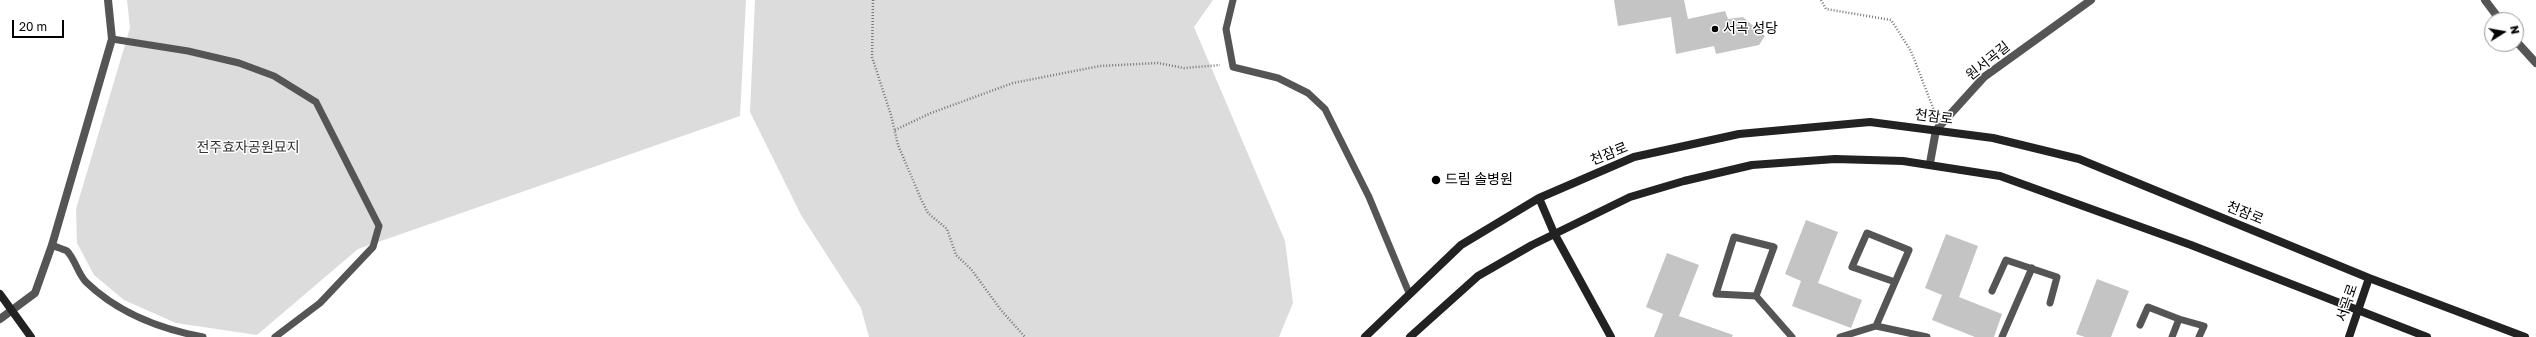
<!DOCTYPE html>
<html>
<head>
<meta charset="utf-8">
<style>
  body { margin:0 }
  #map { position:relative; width:2536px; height:337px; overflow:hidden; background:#fff; font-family:"Golos Text",sans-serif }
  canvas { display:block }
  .north { position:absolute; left:2484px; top:12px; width:40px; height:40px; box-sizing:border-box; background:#fff; border:1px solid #999; border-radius:50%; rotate:79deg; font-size:11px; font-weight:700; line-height:16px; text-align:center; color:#000 }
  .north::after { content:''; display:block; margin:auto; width:14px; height:18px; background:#000; clip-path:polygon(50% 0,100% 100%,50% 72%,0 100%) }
  .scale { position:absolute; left:12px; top:20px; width:52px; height:18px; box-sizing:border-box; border:2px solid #000; border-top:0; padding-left:5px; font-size:12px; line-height:14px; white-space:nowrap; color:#000; -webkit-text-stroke:3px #fff; paint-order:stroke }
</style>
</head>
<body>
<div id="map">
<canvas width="2536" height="337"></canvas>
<div class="north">N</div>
<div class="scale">20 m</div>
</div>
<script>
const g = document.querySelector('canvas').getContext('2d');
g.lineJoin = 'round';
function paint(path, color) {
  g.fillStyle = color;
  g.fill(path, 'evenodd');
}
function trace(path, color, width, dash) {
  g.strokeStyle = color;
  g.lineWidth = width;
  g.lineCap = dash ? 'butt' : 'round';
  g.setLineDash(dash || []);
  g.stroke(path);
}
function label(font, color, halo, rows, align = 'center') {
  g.font = font + ' "Golos Text","Noto Sans KR",sans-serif';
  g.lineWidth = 3;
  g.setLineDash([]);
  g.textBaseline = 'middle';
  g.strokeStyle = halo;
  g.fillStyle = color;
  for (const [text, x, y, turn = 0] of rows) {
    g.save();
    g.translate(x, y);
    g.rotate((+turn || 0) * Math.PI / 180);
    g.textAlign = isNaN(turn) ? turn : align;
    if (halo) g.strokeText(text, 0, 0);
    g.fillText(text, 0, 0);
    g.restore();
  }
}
const green = new Path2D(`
  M127,0H746L740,116L358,249L257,335L176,323L124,300L94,275L77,243L76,209L130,28Z
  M755,0H1213L1194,27L1285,241L1293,303L1279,337H869L861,308L801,215L750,112Z`);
const building = new Path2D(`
  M1614,0H1684L1688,19L1725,11L1728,19L1743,17L1765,36L1759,45L1716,54L1714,46L1676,54L1671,17L1618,26Z
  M1806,220L1838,232L1818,283L1862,300L1851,328L1792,306L1801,281L1785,274Z
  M1946,234L1978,246L1959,297L2002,314L1994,337H1975L1932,320L1942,295L1925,288Z
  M1667,253L1699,265L1679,316L1733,335L1732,337H1654L1663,314L1646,307Z
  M2097,279L2129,291L2111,337H2085L2076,334Z`);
const path = new Path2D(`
  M873,0L872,57L891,115L898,145L921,199L928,213L947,229L956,255L971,269L1001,310L1025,337
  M1821,0L1826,9L1891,20L1911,51L1935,113
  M895,130L931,113L1013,83L1100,66L1158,63L1184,68L1220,65`);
const lane = new Path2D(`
  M1233,0L1226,29L1233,67L1278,78L1308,93L1325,109L1369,197L1409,293
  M112,39L188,51L239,63L274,76L316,102L379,226L373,247L320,303L275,337
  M52,245C56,247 63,249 67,251C75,259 78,274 86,282C118,313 160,329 203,337
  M1992,291L2006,260L2057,277L2050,303
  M1756,296L1774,247L1734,237L1716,294L1756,296L1792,337
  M2140,325L2148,307L2179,319
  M1876,326L1909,250L1867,233L1852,267L1895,282
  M1840,337L1876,326L1927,337
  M2002,337L2032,268
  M2172,337L2179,319L2204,326L2199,337`);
const street = new Path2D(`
  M2485,0L2500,20
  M2516,41L2536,63
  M1930,163L1936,130L1984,77L2091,0
  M0,319L35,293L52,245L112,39L108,0`);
const secondary = new Path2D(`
  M1539,198L1554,233L1611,337
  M0,294L31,337
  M1365,337L1461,245L1539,198L1634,157L1739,134L1870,122L1993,138L2079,159L2369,278L2525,337
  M1410,337L1478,276L1532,245L1630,197L1684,181L1752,165L1835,159L1903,161L2000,176L2191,245L2427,337
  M2349,337L2369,278`);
const markers = [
  [1715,29,4,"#000"],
  [1436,180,5,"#000"]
];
const poiNames = [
  ["서곡 성당",1723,29],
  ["드림 솔병원",1445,180]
];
const streetNames = [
  ["원서곡길",1988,61,-39],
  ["천잠로",1934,117,7],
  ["천잠로",1609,154,-22],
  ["천잠로",2245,213,22],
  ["서곡로",2347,303,-71]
];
const parkNames = [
  ["전주효자공원묘지",248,148]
];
paint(green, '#dcdcdc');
paint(building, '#c4c4c4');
trace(path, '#777', 2.5, [1, 2]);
trace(lane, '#555', 7);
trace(street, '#555', 8);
trace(secondary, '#222', 8);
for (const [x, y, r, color] of markers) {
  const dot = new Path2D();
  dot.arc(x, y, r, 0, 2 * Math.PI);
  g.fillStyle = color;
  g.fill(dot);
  trace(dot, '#fff', 1.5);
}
label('14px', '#000', '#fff', poiNames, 'left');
label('14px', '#000', '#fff', streetNames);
label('14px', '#333', '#fff', parkNames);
</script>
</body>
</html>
